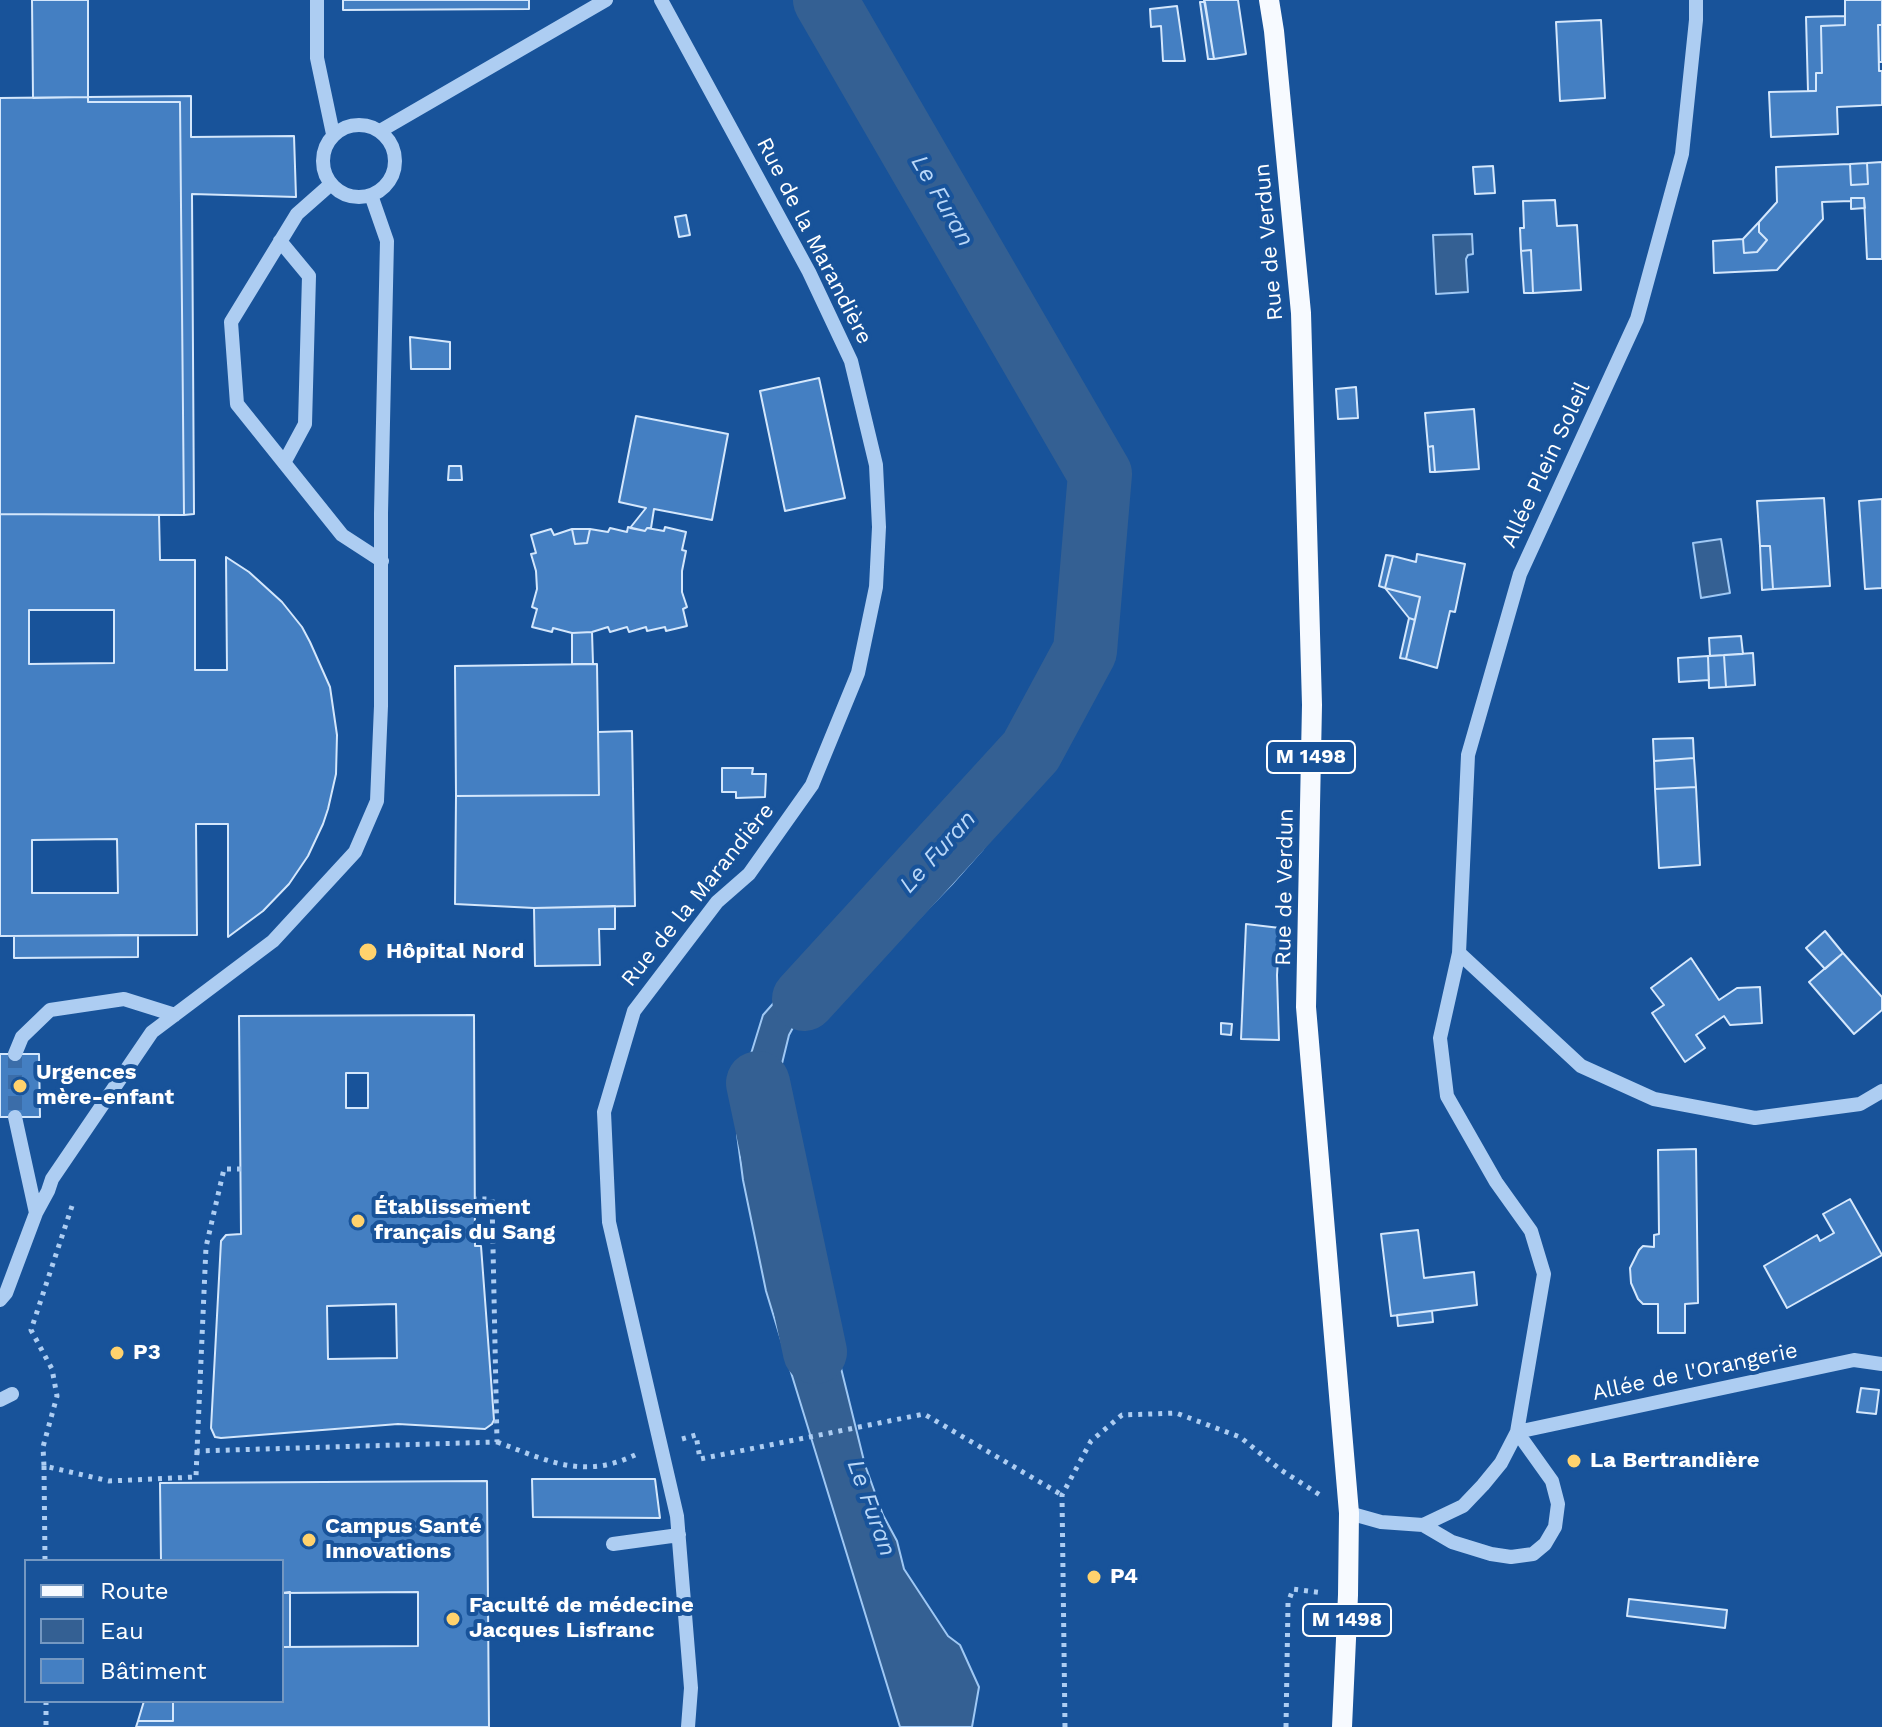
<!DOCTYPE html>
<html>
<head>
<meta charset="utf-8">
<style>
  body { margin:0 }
  #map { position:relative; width:1882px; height:1727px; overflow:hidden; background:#18539a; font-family:"Work Sans",sans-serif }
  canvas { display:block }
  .legend { position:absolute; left:24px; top:1559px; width:260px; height:144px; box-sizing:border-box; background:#18539a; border:2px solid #7498c2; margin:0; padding:10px 14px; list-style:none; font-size:24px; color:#fff }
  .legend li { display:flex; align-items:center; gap:16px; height:40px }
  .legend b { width:40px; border:2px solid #7498c2 }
</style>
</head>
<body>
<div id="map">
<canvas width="1882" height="1727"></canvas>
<ul class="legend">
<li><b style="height:10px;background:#f7faff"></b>Route</li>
<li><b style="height:22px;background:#346093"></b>Eau</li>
<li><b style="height:22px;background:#447fc2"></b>Bâtiment</li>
</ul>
</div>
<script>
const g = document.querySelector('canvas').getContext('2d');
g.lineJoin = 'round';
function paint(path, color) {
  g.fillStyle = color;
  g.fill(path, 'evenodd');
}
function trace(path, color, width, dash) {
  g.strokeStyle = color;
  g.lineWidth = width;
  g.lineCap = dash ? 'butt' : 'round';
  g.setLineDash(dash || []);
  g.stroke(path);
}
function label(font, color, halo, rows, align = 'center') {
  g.font = font + ' "Work Sans",sans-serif';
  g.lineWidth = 8;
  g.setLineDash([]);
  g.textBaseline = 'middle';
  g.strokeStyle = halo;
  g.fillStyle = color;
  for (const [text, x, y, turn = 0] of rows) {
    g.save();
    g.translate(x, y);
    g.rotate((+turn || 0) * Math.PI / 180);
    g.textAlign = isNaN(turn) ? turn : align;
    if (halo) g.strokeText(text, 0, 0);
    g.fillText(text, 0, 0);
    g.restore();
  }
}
const water = new Path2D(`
  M803,0H833L879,67L976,220L1030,293L1100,431L1117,475L1122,531L1116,599L1096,664L1052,722L1042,756L1028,783L983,849L952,884L920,917L886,946L849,966L815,987L789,1035L775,1092L773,1142L780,1199L788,1246L839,1360L865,1465L883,1515L897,1541L904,1569L948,1636L960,1645L979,1687L972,1727H900L766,1291L743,1180L737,1134L746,1070L763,1015L794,980L822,954L880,925L900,909L999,785L1012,765L1055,663L1094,589L1097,542L1094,504L1061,400L1047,373L994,284L934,193L871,107L821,32Z
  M1472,234L1473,254L1468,255L1466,259L1468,292L1436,294L1433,235Z
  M1721,539L1730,593L1701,598L1693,543Z`);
const river = new Path2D(`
  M804,999L1031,751L1085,651L1100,474L825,0
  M758,1083L815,1352`);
const building = new Path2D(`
  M32,0H88V97L33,98Z
  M343,0H529V9L343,10Z
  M1204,0H1238L1246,54L1214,59Z
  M1845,0H1882V25H1878L1879,71H1882V105L1837,107L1838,134L1771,137L1769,92L1816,91V73H1822L1821,26L1845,25Z
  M1200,2H1205L1214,59H1208Z
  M1177,6L1185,61H1163L1161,26L1151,27L1150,9Z
  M1845,16V25L1821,26L1822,73H1816V91H1808L1806,17Z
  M1601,20L1605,98L1560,101L1556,22Z
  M1878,25H1882V62H1879Z
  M191,96V137L294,136L296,197L192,194L194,514L184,515L180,102H88V97Z
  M88,97V102H180L184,515L0,514V98Z
  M1882,162V259H1867L1864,198H1851V201L1822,202L1823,219L1777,270L1714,273L1713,241L1743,239L1744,253L1757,252L1767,240L1759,232V222L1777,202L1776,167L1850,164L1851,185L1868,184L1867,163Z
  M1867,163L1868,184L1851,185L1850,164Z
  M1493,166L1495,193L1475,194L1473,167Z
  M1851,198H1864L1865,208L1851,209Z
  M1555,200L1557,226L1577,225L1581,290L1533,293L1531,250L1521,251L1520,228H1524L1523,201Z
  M686,215L690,235L679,237L675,217Z
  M1759,222V232L1767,240L1757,252L1744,253L1743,239Z
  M1531,250L1533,293H1524L1521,251Z
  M410,337L450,342V369H411Z
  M819,378L845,498L785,511L760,391Z
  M1356,387L1358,418L1338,419L1336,389Z
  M1474,409L1479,469L1435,472L1433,446L1428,447L1425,413Z
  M636,416L728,434L712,520L654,509L651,528H647L645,531L630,528L646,508L619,502Z
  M1433,446L1435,472H1430L1428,447Z
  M449,466H461L462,480H448Z
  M1824,498L1830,586L1773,589L1770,546H1760L1757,501Z
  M1882,499V588L1865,589L1859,501Z
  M0,514L159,515L160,560H195V670H227L226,557L249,572L282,602L302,627L310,642L330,687L337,735L336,774L328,809L323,824L308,856L289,884L263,911L228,937V824H196L197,935L0,936ZM29,610H114V663L29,664ZM117,839L118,893H32V840Z
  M628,527L645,531L647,528L664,531L665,527L686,532L682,550L686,551L682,571V592L687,607L683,609L687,626L666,631L665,627L647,631L646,627L629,632L627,627L610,632L608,627L592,632L572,633L553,628L552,632L532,627L537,609L532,607L537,589L536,571L531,554L536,553L531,535L551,529L554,535L572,529L575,544L587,543L590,529L608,532L610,528L627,532Z
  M572,529H590L587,543L575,544Z
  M1760,546H1770L1773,589L1762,590Z
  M1417,554L1465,564L1455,612L1450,611L1437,668L1406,659L1420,597L1385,588L1393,556L1416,562Z
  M1386,555L1393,556L1385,588L1379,586Z
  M1385,588L1420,597L1415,620L1409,618Z
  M1409,618L1415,620L1406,659L1400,658Z
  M592,632L593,664H572V633Z
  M1741,636L1743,654L1710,656L1709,638Z
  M1753,653L1755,685L1726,687L1724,655Z
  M1724,655L1726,687L1709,688L1708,656Z
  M1708,656L1709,680L1679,682L1678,658Z
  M597,664L599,795L456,796L455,666Z
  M632,731L635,906L534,908L455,904L456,796L599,795L598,732Z
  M1693,738L1694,758L1654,761L1653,739Z
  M1694,758L1696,787L1655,789L1654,761Z
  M722,768H753L752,774H766L765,797L736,798V792H722Z
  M1696,787L1700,865L1659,868L1655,789Z
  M615,906V929H599L600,965L535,966L534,908Z
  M1246,924L1280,928L1277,975L1279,1040L1241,1039Z
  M1825,931L1843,953L1825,969L1806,948Z
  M138,935V957L14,958V936Z
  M1843,953L1882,997V1010L1854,1034L1809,982Z
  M1691,958L1719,1000L1737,988L1760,987L1762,1023L1730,1025L1724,1016L1696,1035L1705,1048L1685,1062L1652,1013L1664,1005L1651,988Z
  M474,1015L475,1246H481L494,1420L492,1424L485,1429L398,1424L221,1438L215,1437L211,1428L221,1241L226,1235L241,1234L239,1016ZM346,1073H368V1108H346ZM396,1304L397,1358L328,1359L327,1306Z
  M1221,1023L1232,1024L1231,1035L1221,1034Z
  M0,1054H39L40,1117H0Z
  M1696,1149L1698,1303L1685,1304V1333H1658V1304H1643L1638,1299L1631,1283L1630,1268L1639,1250L1643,1246L1654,1247V1235L1659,1234L1658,1150Z
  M1850,1199L1882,1255L1787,1308L1764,1266L1817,1235L1820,1241L1834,1233L1823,1214Z
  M1418,1230L1424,1278L1474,1272L1477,1305L1391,1316L1381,1234Z
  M1432,1311L1433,1322L1398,1326L1397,1315Z
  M1861,1388L1879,1390L1876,1414L1857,1412Z
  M532,1479H655L660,1518L533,1517Z
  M487,1481L489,1727H136L138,1721H173V1701H282V1647L418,1646V1592L282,1593V1561H161L160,1483Z
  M290,1592V1647H282V1593Z
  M1629,1599L1727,1610L1725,1628L1627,1616Z
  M144,1701H173V1721H138Z`);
const minorTunnel = new Path2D(`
  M15,1054V1117`);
const path = new Path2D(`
  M241,1169H224L206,1247L197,1451L497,1442L492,1199H475
  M72,1206L31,1330L52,1369L57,1396L43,1447L44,1466L109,1481L196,1477L197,1451
  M682,1439L696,1435L700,1459L924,1414L1062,1495
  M497,1442C549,1461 584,1481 639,1453
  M44,1466L45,1561
  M46,1701V1727
  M1065,1727L1062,1495L1091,1441L1122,1415L1176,1413L1240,1437L1281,1470L1320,1495
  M1286,1727L1288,1603L1293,1589L1323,1593`);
const minor = new Path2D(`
  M317,0V58L333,134
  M661,0L809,272L851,361L876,465L879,527L876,587L858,673L812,785L749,874L717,902L634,1011L604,1112L609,1222L677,1516L691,1688L688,1727
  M323 161a36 36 0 1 1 72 0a36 36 0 1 1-72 0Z
  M380,131L606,0
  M331,184L297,214L231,322L237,404L342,535L382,561
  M280,241L309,276L305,424L284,463
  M1459,953L1581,1066L1654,1099L1755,1118L1860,1104L1882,1091
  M15,1054L22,1037L50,1010L124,999L175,1015
  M15,1117L36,1213
  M0,1300L6,1293L36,1213L48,1191L52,1179L152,1032L273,941L355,852L377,801L381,706V513L387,241L371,195
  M0,1400L12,1394
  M1517,1432L1854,1360L1882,1364
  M1349,1513L1381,1522L1423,1525L1463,1506L1483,1485L1501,1463L1517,1432L1544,1274L1531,1231L1496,1182L1447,1096L1440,1038L1459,953L1468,755L1520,574L1637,319L1682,154L1696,20V0
  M1423,1525L1452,1542L1491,1554L1511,1557L1533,1554L1545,1544L1555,1527L1558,1504L1552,1481L1517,1432
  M613,1544L679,1535`);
const major = new Path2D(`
  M1269,0L1274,31L1301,313L1312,705L1306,1007L1349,1513L1348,1595L1342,1727`);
const markers = [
  [368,952,10,"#ffd26d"],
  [20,1086,8,"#ffd26d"],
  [358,1221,8,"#ffd26d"],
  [117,1353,8,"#ffd26d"],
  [1574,1461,8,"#ffd26d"],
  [309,1540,8,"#ffd26d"],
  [1094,1577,8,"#ffd26d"],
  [453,1619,8,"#ffd26d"]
];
const shields = [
  [1311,757,88],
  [1347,1620,88]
];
const shieldNames = [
  ["M 1498",1311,757],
  ["M 1498",1347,1620]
];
const streetNames = [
  ["Rue de la Marandière",814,241,63],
  ["Rue de Verdun",1269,242,-95],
  ["Allée Plein Soleil",1546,465,-65],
  ["Rue de Verdun",1285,887,-89],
  ["Rue de la Marandière",698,895,-51],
  ["Allée de l'Orangerie",1695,1372,-12]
];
const poiNames = [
  ["Hôpital Nord",386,952],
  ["Urgences",36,1073],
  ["mère-enfant",36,1098],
  ["Établissement",374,1208],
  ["français du Sang",374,1233],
  ["P3",133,1353],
  ["La Bertrandière",1590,1461],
  ["Campus Santé",325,1527],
  ["Innovations",325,1552],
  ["P4",1110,1577],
  ["Faculté de médecine",469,1606],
  ["Jacques Lisfranc",469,1631]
];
const waterNames = [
  ["Le Furan",942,201,60],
  ["Le Furan",938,852,-48],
  ["Le Furan",871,1508,70]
];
paint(water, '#346093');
trace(water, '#9fc8f4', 2);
trace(river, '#346093', 64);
paint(building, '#447fc2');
trace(building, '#d4e7fc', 2);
trace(minorTunnel, '#3b6da9', 14, [14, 7]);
trace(path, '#adcdf2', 5, [4, 6]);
trace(minor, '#adcdf2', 14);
trace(major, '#f7faff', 20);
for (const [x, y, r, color] of markers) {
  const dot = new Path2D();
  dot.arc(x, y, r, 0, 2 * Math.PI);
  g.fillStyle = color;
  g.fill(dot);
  trace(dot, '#18539a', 3);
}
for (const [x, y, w] of shields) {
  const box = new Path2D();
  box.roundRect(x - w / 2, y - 16, w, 32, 6);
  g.fillStyle = '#18539a';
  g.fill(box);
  trace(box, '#fff', 2);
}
label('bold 20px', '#fff', null, shieldNames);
label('22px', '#fff', '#18539a', streetNames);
label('bold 22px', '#fff', '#18539a', poiNames, 'left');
label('italic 24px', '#b9d7f8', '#18539a', waterNames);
</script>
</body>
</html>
